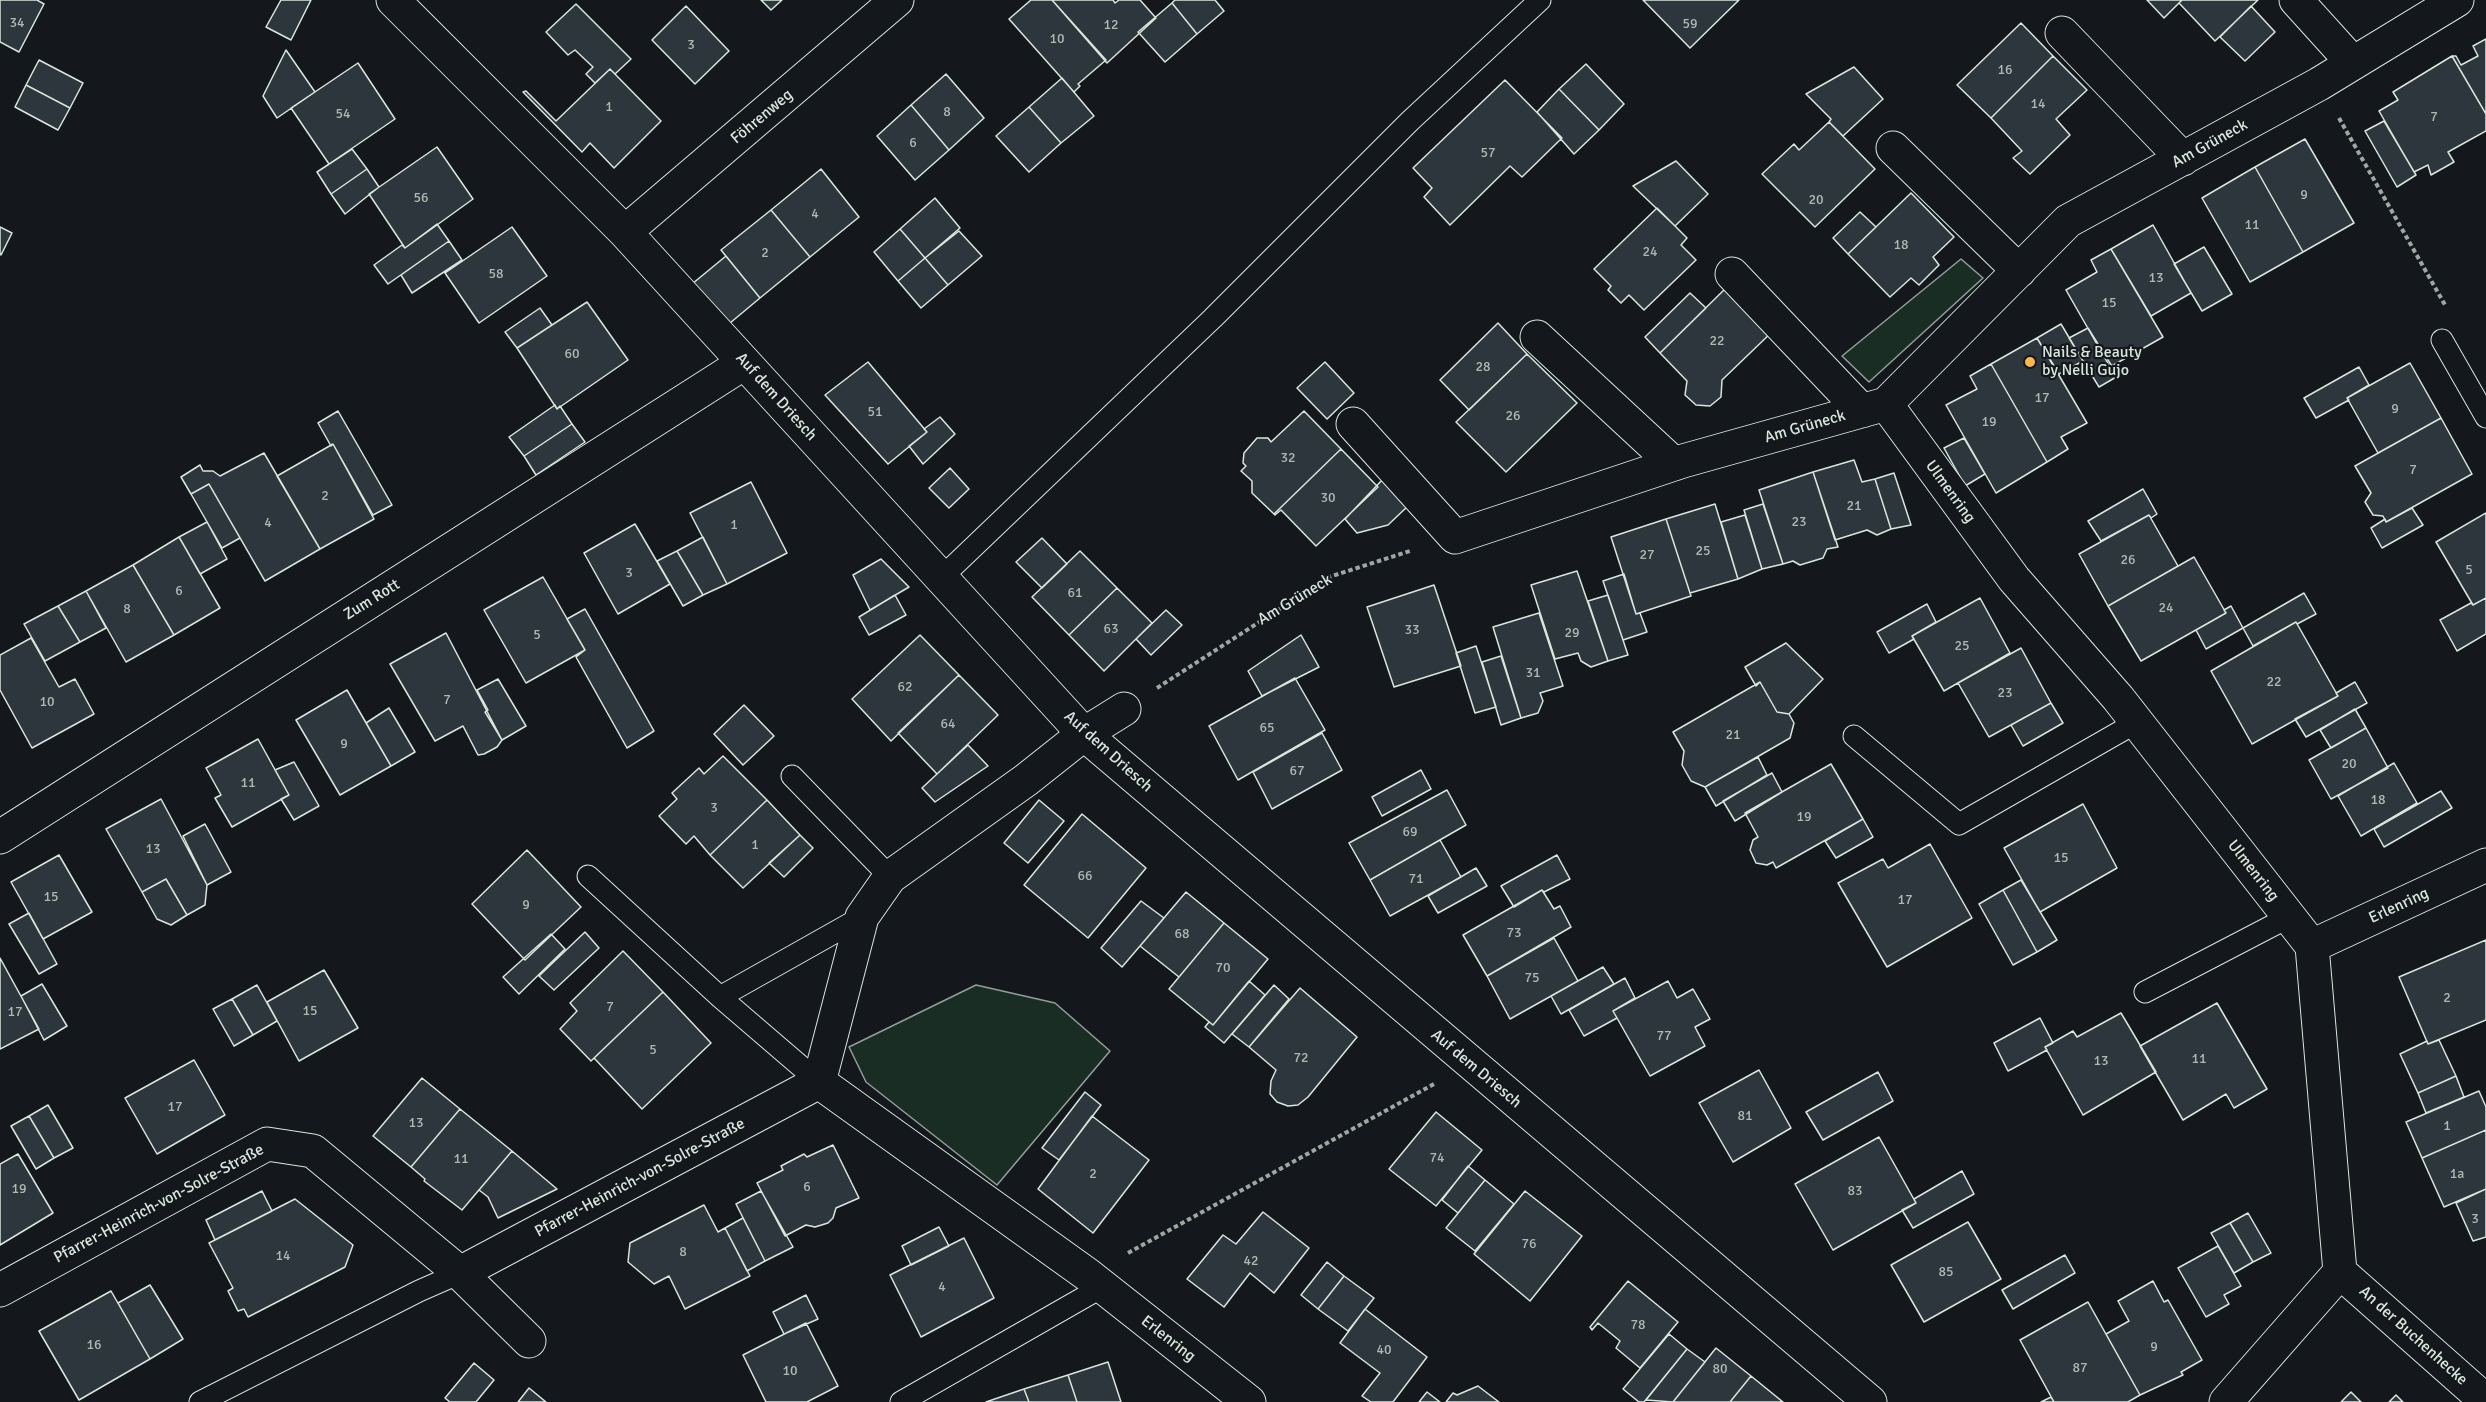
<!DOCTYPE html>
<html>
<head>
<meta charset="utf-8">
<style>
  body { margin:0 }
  canvas { display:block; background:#14181c }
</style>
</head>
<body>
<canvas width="2486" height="1402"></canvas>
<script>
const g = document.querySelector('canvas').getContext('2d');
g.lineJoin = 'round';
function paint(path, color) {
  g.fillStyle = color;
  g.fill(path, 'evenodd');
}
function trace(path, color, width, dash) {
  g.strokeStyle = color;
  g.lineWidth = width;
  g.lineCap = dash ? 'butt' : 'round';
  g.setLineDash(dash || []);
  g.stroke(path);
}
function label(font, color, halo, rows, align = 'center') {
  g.font = font + ' Signika,sans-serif';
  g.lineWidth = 4.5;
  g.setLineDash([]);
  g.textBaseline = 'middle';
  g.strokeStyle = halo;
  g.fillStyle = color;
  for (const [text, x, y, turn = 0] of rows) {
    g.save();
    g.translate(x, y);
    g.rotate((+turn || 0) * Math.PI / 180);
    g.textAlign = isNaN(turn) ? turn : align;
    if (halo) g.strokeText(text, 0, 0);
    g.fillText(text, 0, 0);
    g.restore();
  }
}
const green = new Path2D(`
  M1961,259L1983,278L1869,382L1842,356Z
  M976,985L1055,1003L1110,1051L997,1185L866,1082L849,1047Z`);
const building = new Path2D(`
  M0,0H37L44,4L19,52L0,42Z
  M281,0H311L291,40L266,27Z
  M761,0H782L771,10Z
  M1031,0H1052L1106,60L1078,84L1080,86L1074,92L1009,19Z
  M1052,0H1113L1115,3L1119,0H1140L1156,18L1107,63Z
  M1175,0H1215L1224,11L1197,34L1172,3Z
  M1643,0H1739L1690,48Z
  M2147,0H2182L2164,18Z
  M2182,0H2258L2215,41L2179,3Z
  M1172,3L1197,34L1165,62L1138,32Z
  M576,4L631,59L615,74L610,69L595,83L586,74L593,67L575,50L568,55L546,32Z
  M686,6L729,51L695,84L652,40Z
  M2251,6L2275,32L2245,61L2220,37Z
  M2021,23L2053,56L1991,118L1957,85Z
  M2486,39V114L2452,56H2456L2461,65L2478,56L2473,46Z
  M286,50L315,92L277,118L263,96Z
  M2053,56L2087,90L2056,119L2070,135L2030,174L2013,158L2022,151L1991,118Z
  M2452,56L2486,114V131L2448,152L2454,162L2431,175L2428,165L2414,172L2379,111L2398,100L2393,92Z
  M39,60L83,83L70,108L26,85Z
  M358,63L395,119L329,164L291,108Z
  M1586,64L1624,104L1599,130L1559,89Z
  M1854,67L1883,99L1843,136L1829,122L1831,119L1806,94Z
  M610,69L661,121L614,168L590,143L582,152L523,92L526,91L556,121Z
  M946,74L984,118L949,150L911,105Z
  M1062,78L1094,116L1061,143L1029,107Z
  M1505,80L1562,138L1522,177L1510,166L1450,225L1424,197L1432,188L1413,168Z
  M26,85L70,108L58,130L15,107Z
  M1559,89L1599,130L1574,154L1537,112Z
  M911,105L949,150L915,180L877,136Z
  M1029,107L1061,143L1029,172L996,136Z
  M2384,121L2416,175L2397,187L2365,131Z
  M1829,122L1875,169L1815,227L1762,174L1794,144L1799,150Z
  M2305,139L2354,223L2303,252L2255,167Z
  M437,147L473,199L405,248L369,194Z
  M352,149L367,169L331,194L317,172Z
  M1676,161L1708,194L1675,226L1633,186Z
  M2255,167L2303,252L2250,282L2202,198Z
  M367,169L379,187L345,214L331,194Z
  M821,169L859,217L810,257L771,210Z
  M1911,193L1954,237L1933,257L1939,265L1919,285L1911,278L1890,297L1848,254Z
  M935,198L960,228L925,258L900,229Z
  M1657,208L1687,238L1681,245L1696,260L1644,310L1629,295L1621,303L1608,290L1611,286L1594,269Z
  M771,210L810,257L760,298L721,250Z
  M1860,212L1876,227L1848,254L1833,238Z
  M437,224L449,241L388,284L374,265L402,245L405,248Z
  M2153,225L2191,293L2151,316L2111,249Z
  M0,227L12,233L1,255L0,254Z
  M512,227L547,276L479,323L445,273Z
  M900,229L925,258L898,281L874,252Z
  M959,231L982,256L948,285L925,258Z
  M449,241L462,260L412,293L401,275Z
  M2204,247L2232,294L2202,311L2174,264Z
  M2111,249L2163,337L2110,367L2066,290L2097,272L2091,260Z
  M726,256L760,298L730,323L692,284Z
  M925,258L948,285L921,308L898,281Z
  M1730,284L1775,329L1722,380L1721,397L1710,406L1696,405L1685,395L1687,381L1660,353Z
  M1690,293L1706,308L1660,353L1645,337Z
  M587,302L628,360L557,409L517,348Z
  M540,308L552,325L517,348L505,332Z
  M1498,323L1527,354L1469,410L1440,380Z
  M2061,324L2083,361L2059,374L2037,338Z
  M2088,328L2118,376L2099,387L2069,338Z
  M2037,338L2087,423L2061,437L2068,449L2047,462L1991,364Z
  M1527,354L1577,403L1506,472L1456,422Z
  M868,362L927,432L888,464L825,395Z
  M1325,362L1354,393L1327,419L1297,388Z
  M2410,363L2441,418L2378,453L2347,398Z
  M1991,364L2047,462L1996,493L1946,405L1977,389L1970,376Z
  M2359,367L2369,385L2347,398L2349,400L2316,418L2304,398Z
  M555,405L557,409L560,406L572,424L524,456L509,437Z
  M338,411L392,505L373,515L333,444L331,446L318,423Z
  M1304,411L1341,449L1274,514L1252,493V481L1241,471L1246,466L1243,463L1244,453L1257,438H1268L1271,442Z
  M940,417L955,434L923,464L909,446L927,432L924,429Z
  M2441,418L2472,474L2386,522L2383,516L2373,515L2365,502L2371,493L2355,466Z
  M572,424L585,442L536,475L524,456Z
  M1964,438L1985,474L1965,486L1944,448Z
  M333,444L374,519L320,549L277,476Z
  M1341,449L1378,487L1316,546L1281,510L1275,515L1274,514Z
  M264,453L320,549L265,581L209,484L191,494L181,477L200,465L203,471H213L220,476Z
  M1854,460L1862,482L1875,479L1891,529L1877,535L1867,530L1835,540L1813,472Z
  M950,468L969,489L949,508L929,488Z
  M1813,472L1838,547L1827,549L1823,558L1800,565L1793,561L1783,564L1759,490Z
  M1894,473L1911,525L1891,529L1875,479Z
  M1384,478L1409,505L1388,525L1357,533L1345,519Z
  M751,482L787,553L727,584L690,513Z
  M209,484L240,538L222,548L191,494Z
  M2143,489L2157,514L2151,518L2149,515L2101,541L2088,521Z
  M1715,504L1738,579L1690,593L1666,519Z
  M1763,504L1783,564L1762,569L1744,510Z
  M2412,508L2423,525L2382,548L2371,528L2385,519L2386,522Z
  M2486,513V598L2473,605L2436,542Z
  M1745,515L1762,569L1738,579L1721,522Z
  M2149,515L2178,566L2108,606L2079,554Z
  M1666,519L1691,596L1636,614L1611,537Z
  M207,522L227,559L200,574L179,537Z
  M635,524L670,584L618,614L584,553Z
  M179,537L220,608L174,635L133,565Z
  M703,537L727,584L703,595L677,551Z
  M1042,538L1067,564L1042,588L1016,562Z
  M677,551L703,595L683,606L657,561Z
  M1080,551L1117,588L1069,635L1032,597Z
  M2194,557L2226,613L2141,661L2108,606Z
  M881,559L909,587L870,610L853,575Z
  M133,565L174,635L126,662L86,591Z
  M1577,571L1608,661L1591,667L1581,661L1578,653L1555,659L1531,585Z
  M1624,574L1636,614L1640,613L1647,632L1623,640L1603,581Z
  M543,577L585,650L526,683L484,610Z
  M1434,585L1461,666L1394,687L1367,607Z
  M1117,588L1152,623L1104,671L1069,635Z
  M86,591L106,628L80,642L58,606Z
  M2304,593L2316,614L2297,624L2296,622L2253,646L2243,628Z
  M895,595L906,615L869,635L859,617Z
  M1608,595L1628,655L1608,661L1588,601Z
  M1980,598L2010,653L1944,691L1912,636Z
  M2486,598V634L2457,651L2440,620L2471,603L2473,605Z
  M1927,604L1936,622L1912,636L1914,639L1889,653L1877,632Z
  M58,606L80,642L45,661L24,624Z
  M2231,606L2243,628L2206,649L2196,630L2226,613L2224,610Z
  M585,609L654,731L627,748L576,657L585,650L567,619Z
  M1166,610L1182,625L1151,655L1136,639Z
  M1539,613L1563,686L1540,693L1543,701L1538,713L1521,718L1493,627Z
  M2296,622L2338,696L2252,744L2211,671Z
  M446,633L502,740L497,747L484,754L478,755L463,726L435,741L390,664Z
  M920,635L959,675L891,741L852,699Z
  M1301,635L1319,667L1262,696L1248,671Z
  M31,638L59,687L75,679L94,714L32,748L0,690V655Z
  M1786,643L1823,679L1789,714L1777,712L1760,682L1756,686L1745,667Z
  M1476,646L1496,707L1475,713L1456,653Z
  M2021,648L2051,703L1989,737L1958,683Z
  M1501,656L1521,718L1501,725L1482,662Z
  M959,675L998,715L937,774L898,733Z
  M1295,678L1325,730L1238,780L1209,726Z
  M498,679L526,726L502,740L485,712L488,710L477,690Z
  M1760,682L1777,712L1789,714L1794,723L1790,738L1705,787L1691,781L1682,765L1684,751L1673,732Z
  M2355,682L2367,703L2306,737L2295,719L2338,696L2336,693Z
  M347,690L391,766L340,795L296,720Z
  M2051,703L2063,723L2023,746L2011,725Z
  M744,705L774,736L743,765L714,734Z
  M389,708L415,752L391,766L366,723Z
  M2355,709L2366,728L2331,748L2320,730Z
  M2366,728L2388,768L2331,799L2309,760Z
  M1322,733L1342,770L1272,809L1253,772Z
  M258,739L289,795L232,827L215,798L221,795L206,768Z
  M968,745L988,766L935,802L922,788Z
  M723,756L767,800L710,855L694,836L686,844L659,816L677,799L672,793L699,768L704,774Z
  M1758,757L1767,775L1716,806L1705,787Z
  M294,762L319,806L294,820L281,799L289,795L275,770Z
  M2394,763L2417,803L2361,836L2338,796Z
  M1831,764L1863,819L1776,868L1773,862L1767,865L1756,863L1750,850L1753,840L1758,837L1745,813Z
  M1421,770L1431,789L1382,816L1372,797Z
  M1772,773L1782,792L1735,821L1723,801Z
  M1447,790L1466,825L1370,880L1349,843Z
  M2441,791L2452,808L2384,847L2374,829Z
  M161,799L207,885L205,905L187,915L166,879L142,892L106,829Z
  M767,800L800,835L743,888L710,855Z
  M1039,800L1064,821L1028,863L1004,843Z
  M2083,804L2117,868L2040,912L2004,848Z
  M1082,814L1146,868L1088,938L1024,885Z
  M1863,819L1873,837L1836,858L1825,841Z
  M205,824L231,872L207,885L183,836Z
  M800,835L813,848L784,877L769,863Z
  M1440,840L1461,877L1390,916L1370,880Z
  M1930,844L1972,918L1887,967L1838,883L1883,859L1888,868Z
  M527,850L581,907L525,960L472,904Z
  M59,855L92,912L43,939L11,882Z
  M1557,855L1570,879L1544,892L1542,890L1514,907L1501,886Z
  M1476,868L1487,886L1438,913L1428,896Z
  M166,879L187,915L171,925L157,919L142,892Z
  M2021,880L2057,940L2037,952L2003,890Z
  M1542,890L1554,909L1560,906L1571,927L1487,976L1463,935Z
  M2003,890L2037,952L2013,965L1979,904Z
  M1186,892L1224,923L1179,977L1140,946Z
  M1141,901L1164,918L1122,967L1101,948Z
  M29,913L57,964L39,974L9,924Z
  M1224,923L1268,959L1213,1025L1169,989Z
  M585,932L599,948L554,990L539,976Z
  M551,934L565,949L519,994L503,977Z
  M1554,938L1578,981L1510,1019L1487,976Z
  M2486,940V1020L2428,1044L2399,977Z
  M623,951L663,992L591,1061L560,1029L577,1011L570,1003Z
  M0,958L39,1029L0,1049Z
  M1603,967L1614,984L1561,1014L1551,996Z
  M324,970L358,1028L299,1061L267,1002Z
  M1625,978L1635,998L1613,1011L1617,1018L1584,1036L1569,1010Z
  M1249,981L1265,995L1224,1043L1205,1027L1209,1022L1213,1025Z
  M1668,981L1677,998L1693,989L1710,1019L1695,1027L1705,1046L1650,1076L1613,1011Z
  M42,984L67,1026L44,1040L21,996Z
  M257,985L277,1021L253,1035L232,999Z
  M1274,985L1289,999L1249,1047L1232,1034Z
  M1300,988L1357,1037L1308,1097L1298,1105L1288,1106L1277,1102L1270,1094L1271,1081L1276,1070L1249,1047Z
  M663,992L711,1043L642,1109L594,1058Z
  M232,999L253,1035L234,1046L213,1009Z
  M2217,1003L2267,1089L2234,1108L2226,1094L2183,1120L2140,1046Z
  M2121,1013L2156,1072L2083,1115L2045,1047L2073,1031L2077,1037Z
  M2040,1018L2053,1043L2045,1047L2047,1050L2008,1071L1994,1043Z
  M2439,1040L2456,1076L2418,1093L2400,1054L2427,1041L2428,1044Z
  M194,1060L225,1115L157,1154L125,1098Z
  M1759,1070L1791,1128L1733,1162L1699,1103Z
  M1878,1072L1893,1101L1823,1140L1806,1112Z
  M2456,1076L2464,1097L2426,1113L2418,1093Z
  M422,1078L460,1109L411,1167L373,1136Z
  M2479,1091L2486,1107V1130L2422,1158L2406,1122Z
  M1085,1092L1101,1105L1059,1160L1042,1148Z
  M48,1105L73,1148L54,1158L29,1116Z
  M460,1109L512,1151L462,1210L424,1181L425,1179L411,1167Z
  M1436,1112L1482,1150L1436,1206L1389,1169Z
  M29,1116L54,1158L36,1169L11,1126Z
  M1092,1116L1149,1160L1093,1233L1038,1189Z
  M2486,1130V1189L2444,1207L2422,1158Z
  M1879,1137L1916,1203L1833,1250L1795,1184Z
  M833,1145L859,1198L836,1208L833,1218L828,1223L815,1227L806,1225L785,1236L757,1183L783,1170L781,1166L804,1154L807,1157Z
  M512,1151L557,1189L498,1218L488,1197L479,1190Z
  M18,1154L53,1213L0,1245V1164Z
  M1468,1166L1485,1180L1458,1213L1442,1200Z
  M1962,1171L1974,1194L1913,1228L1902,1210L1916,1203L1914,1199Z
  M1485,1180L1514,1204L1475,1251L1446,1228Z
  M2486,1189V1237L2473,1241L2456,1203Z
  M262,1191L272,1211L215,1240L206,1220Z
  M761,1191L793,1247L765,1261L736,1204Z
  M1525,1191L1582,1236L1530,1301L1474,1254Z
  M295,1199L353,1245L345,1267L248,1317L244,1309L238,1311L228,1291L233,1288L209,1243Z
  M704,1205L718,1232L725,1228L750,1276L685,1309L669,1276L654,1284L628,1262L630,1243Z
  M1263,1212L1309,1248L1274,1293L1250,1273L1224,1307L1187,1279L1223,1235L1236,1244Z
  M2248,1213L2271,1253L2253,1262L2230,1223Z
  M743,1218L765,1261L747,1271L725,1228Z
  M1968,1222L2001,1279L1924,1322L1891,1265Z
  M2230,1223L2253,1262L2234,1273L2211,1233Z
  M939,1227L949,1246L911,1265L902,1246Z
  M964,1238L994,1298L921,1337L890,1275Z
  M2218,1246L2241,1286L2224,1295L2229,1304L2206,1317L2178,1268Z
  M2065,1255L2075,1273L2013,1309L2002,1290Z
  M1327,1262L1344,1276L1318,1309L1301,1295Z
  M1344,1276L1374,1298L1348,1331L1318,1309Z
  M1628,1281L1678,1322L1640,1368L1616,1348L1620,1341L1598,1323L1592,1330L1590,1327Z
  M2153,1281L2164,1302L2168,1300L2202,1360L2181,1372L2183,1375L2140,1395L2106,1334L2129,1321L2118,1301Z
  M150,1285L183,1339L150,1359L118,1303Z
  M111,1291L150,1359L79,1400L39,1331Z
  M806,1295L818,1319L784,1334L773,1312Z
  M2088,1302L2140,1395L2128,1402H2054L2020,1340Z
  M1365,1309L1427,1357L1393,1402H1371L1362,1396L1380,1373L1340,1343Z
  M806,1323L838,1386L807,1402H766L743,1355Z
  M1669,1334L1687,1349L1644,1402H1639L1623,1389Z
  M1716,1348L1751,1376L1730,1402H1673Z
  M1687,1349L1705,1362L1673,1402L1646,1400Z
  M1108,1362L1121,1402H1077L1068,1375Z
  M474,1363L494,1380L476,1402H450L445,1398Z
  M1068,1375L1077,1402H1029L1024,1389Z
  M1751,1376L1783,1402H1730Z
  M1478,1386L1499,1402H1446L1453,1393L1457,1395Z
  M529,1388L546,1402H518Z
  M1024,1389L1029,1402H986Z
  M1427,1392L1440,1402H1419Z
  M2351,1392L2361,1402H2341Z
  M2396,1395L2403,1402H2389Z
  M2051,1397L2054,1402H2041Z`);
const path = new Path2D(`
  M2339,118L2445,305
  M1157,688L1329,577L1410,551
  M1128,1253L1434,1084`);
const service = new Path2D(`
  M2442,340L2486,417
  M941,578L1213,318L1410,121L1540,0
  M1854,736L1959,824L2137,722
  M792,776L890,877
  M588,876L720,997L819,1082
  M2145,992L2289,917
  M720,997L862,917
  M200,1402L419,1291L460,1273
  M901,1402L1102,1287`);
const minor = new Path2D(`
  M393,0L625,232L1084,734L1870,1402
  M2296,0L2353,63
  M2062,33L2183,159
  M1893,148L2019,271
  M625,232L897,0
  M1732,274L1862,411
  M1537,337L1674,464
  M1886,404L2014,579L2118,698L2312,946L2340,1272L2226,1402
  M1353,424L1455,537L1683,461L1886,404L2068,221L2319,84L2457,0
  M0,837L744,363
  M2312,946L2486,865
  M819,1082L1088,1275L1249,1402
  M2340,1272L2486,1401
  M460,1273L529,1341
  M0,1290L267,1144L313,1151L460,1273L819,1082L862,917L890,877L1026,780L1084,734L1124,709`);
const markers = [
  [2030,362,6,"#ffb74d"]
];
const numberNames = [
  ["34",17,23],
  ["59",1690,24],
  ["12",1111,25],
  ["10",1057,39],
  ["3",691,45],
  ["16",2005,70],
  ["14",2038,104],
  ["1",609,107],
  ["8",947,112],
  ["54",343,114],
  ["7",2434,117],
  ["6",913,143],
  ["57",1488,153],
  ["9",2304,195],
  ["56",421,198],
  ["20",1816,200],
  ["4",815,214],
  ["11",2252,225],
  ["18",1901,245],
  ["24",1650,252],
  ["2",765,253],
  ["58",496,274],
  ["13",2156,278],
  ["15",2109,303],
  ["22",1717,341],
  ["60",572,354],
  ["28",1483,367],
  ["17",2042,398],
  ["9",2395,409],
  ["51",875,412],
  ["26",1513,416],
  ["19",1989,422],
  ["32",1288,458],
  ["7",2413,470],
  ["2",325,496],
  ["30",1328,498],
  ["21",1854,506],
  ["23",1799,522],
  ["4",268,523],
  ["1",734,525],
  ["25",1703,551],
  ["27",1647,555],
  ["26",2128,560],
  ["5",2469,570],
  ["3",629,573],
  ["6",179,591],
  ["61",1075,593],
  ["24",2166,608],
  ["8",127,609],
  ["63",1111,629],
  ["33",1412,630],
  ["29",1572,633],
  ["5",537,635],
  ["25",1962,646],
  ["31",1533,673],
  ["22",2274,682],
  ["62",905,687],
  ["23",2005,693],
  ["7",447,700],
  ["10",47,702],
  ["64",948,724],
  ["65",1267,728],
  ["21",1733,735],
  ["9",344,744],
  ["20",2349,764],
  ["67",1297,771],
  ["11",248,783],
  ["18",2378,800],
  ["3",714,808],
  ["19",1804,817],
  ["69",1410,832],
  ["1",755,845],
  ["13",153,849],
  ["15",2061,858],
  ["66",1085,876],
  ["71",1416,879],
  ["15",51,897],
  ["17",1905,900],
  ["9",526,905],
  ["73",1514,933],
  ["68",1182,934],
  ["70",1223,968],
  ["75",1532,978],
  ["2",2447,998],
  ["7",610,1007],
  ["15",310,1011],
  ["17",15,1012],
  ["77",1664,1036],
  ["5",653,1050],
  ["72",1301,1058],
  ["11",2199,1059],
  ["13",2101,1061],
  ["17",175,1107],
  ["81",1745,1116],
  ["13",416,1123],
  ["1",2447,1126],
  ["74",1437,1158],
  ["11",461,1159],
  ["2",1093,1174],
  ["1a",2457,1174],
  ["6",807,1187],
  ["19",19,1189],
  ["83",1855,1191],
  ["3",2475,1219],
  ["76",1529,1244],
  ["8",683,1252],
  ["14",283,1256],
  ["42",1251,1261],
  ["85",1946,1272],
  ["4",942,1287],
  ["78",1638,1325],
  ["16",94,1345],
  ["9",2154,1347],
  ["40",1384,1350],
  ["87",2080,1368],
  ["80",1720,1369],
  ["10",790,1371]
];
const streetNames = [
  ["Föhrenweg",762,117,-40],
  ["Am Grüneck",2210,144,-29],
  ["Auf dem Driesch",776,397,48],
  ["Am Grüneck",1805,427,-16],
  ["Ulmenring",1950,492,54],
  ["Zum Rott",372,600,-32],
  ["Am Grüneck",1295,600,-31],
  ["Auf dem Driesch",1108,752,42],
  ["Ulmenring",2253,871,52],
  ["Erlenring",2399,906,-25],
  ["Auf dem Driesch",1476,1069,40],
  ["Pfarrer-Heinrich-von-Solre-Straße",640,1178,-28],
  ["Pfarrer-Heinrich-von-Solre-Straße",159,1204,-28],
  ["An der Buchenhecke",2413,1336,42],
  ["Erlenring",1168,1339,38]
];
const poiNames = [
  ["Nails & Beauty",2042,353],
  ["by Nelli Gujo",2042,371]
];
paint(green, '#1a2d24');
trace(green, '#939e99', 1.5);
paint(building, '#2c363c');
trace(building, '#d8e6dc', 1.5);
trace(service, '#d8e6dc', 23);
trace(minor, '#d8e6dc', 35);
trace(path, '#9da8a2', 4, [4.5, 3]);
trace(service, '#14181c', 21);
trace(minor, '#14181c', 33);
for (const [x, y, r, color] of markers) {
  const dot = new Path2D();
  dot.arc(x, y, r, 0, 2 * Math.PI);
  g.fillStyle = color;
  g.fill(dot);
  trace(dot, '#14181c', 2);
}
label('14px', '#adbab4', null, numberNames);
label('16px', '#d8e6dc', '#14181c', streetNames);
label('16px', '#d8e6dc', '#14181c', poiNames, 'left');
</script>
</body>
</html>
